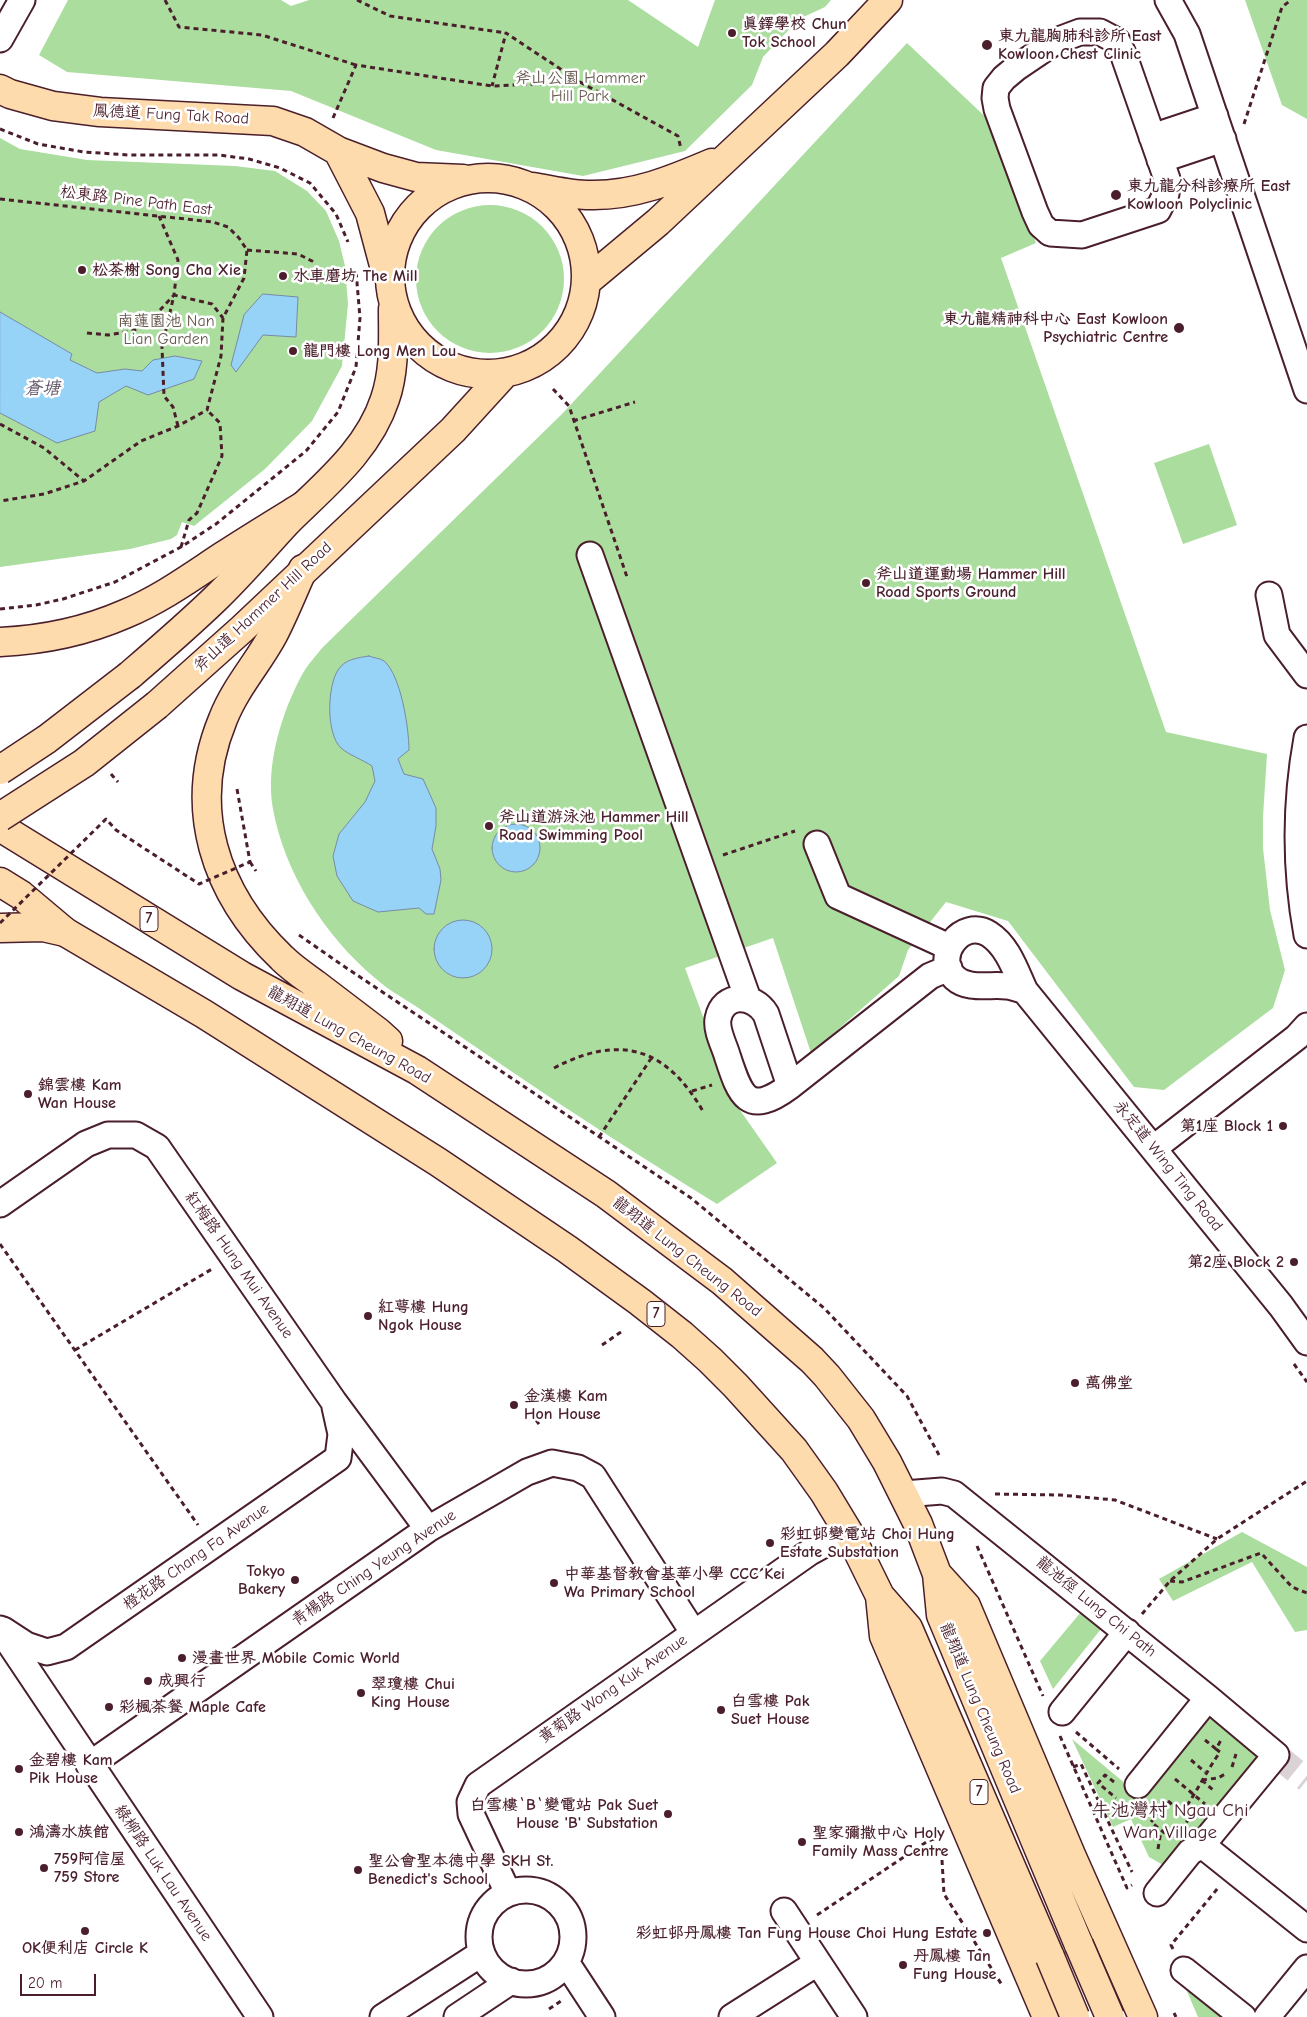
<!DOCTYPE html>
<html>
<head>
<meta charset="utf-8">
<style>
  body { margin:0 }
  #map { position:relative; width:1307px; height:2017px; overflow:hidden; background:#fff; font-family:"Comic Neue",sans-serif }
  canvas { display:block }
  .scale { position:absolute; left:20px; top:1974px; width:76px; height:22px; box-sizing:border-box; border:2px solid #4a1f2b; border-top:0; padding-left:6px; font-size:15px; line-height:18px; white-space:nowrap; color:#4a1f2b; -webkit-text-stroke:4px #fff; paint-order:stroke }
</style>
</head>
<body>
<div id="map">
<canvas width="1307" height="2017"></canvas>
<div class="scale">20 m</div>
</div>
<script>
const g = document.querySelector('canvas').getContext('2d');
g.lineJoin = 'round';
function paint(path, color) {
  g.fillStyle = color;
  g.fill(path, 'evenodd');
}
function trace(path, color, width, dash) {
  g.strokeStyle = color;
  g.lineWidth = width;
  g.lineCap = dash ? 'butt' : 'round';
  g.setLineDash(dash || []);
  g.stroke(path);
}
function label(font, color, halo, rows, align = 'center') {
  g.font = font + ' "Comic Neue","LXGW WenKai TC",sans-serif';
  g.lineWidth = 5;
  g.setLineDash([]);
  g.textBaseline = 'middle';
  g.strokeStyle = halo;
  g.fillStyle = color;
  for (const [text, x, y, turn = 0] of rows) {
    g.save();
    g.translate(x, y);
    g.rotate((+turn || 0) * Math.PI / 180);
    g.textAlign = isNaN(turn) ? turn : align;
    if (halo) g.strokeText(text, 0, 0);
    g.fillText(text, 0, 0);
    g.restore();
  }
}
const green = new Path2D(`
  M68,0H281L291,6L309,0H628L698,47L715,0H831L825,7L799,19L763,57L752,85L685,151L583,176L436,150L291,91L67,72L39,55Z
  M1245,0H1307V119L1282,105Z
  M907,43L993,124L1036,243L1001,258L1166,732L1267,754L1263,817V848L1270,910L1285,970L1273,1008L1164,1090L1134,1087L1008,921L946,902L908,950L899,976L811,1053L773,938L685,968L735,1103L777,1163L717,1204C646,1160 575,1115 505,1067C476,1047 446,1027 417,1007C403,998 387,989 375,978C325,936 285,874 273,809C265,765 282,711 303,673C308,664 316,656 322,648L562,414Z
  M0,138L20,149L87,160L235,166L275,171L307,191L326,211L339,241L345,266L348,304L342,366L312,421L265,469L194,526L182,522L177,535L171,539L130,549L0,567Z
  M416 279a74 74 0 1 1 148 0a74 74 0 1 1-148 0Z
  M1209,444L1237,525L1183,544L1154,463Z
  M1242,1532L1307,1567V1630L1295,1632L1252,1562L1173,1601L1159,1579Z
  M1081,1612L1101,1629L1053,1689L1040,1661Z
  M1206,1713L1261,1758L1170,1869L1149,1857L1131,1819L1113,1827L1072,1739L1139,1795Z
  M1183,1982L1225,2017H1198Z`);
const water = new Path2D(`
  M263,294L298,297L296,337L263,335L236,372L231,365L244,315Z
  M0,312L72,354L70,360L97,373L125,369L142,371L153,360L175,356L202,361L194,379L148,395L126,386L99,402L95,431L57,443L0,413Z
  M369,656C373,658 380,658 384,661C401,675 409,729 409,750L398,759L404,774L423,779L436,808V826L432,849L440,869L441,880L434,914H426L419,908L378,912L353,901L337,876L333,856L339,834L365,802L375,781L372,766C363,760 349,755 341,748C326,734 327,687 338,670C345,659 357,658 369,656Z
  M492 848a24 24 0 1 1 48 0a24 24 0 1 1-48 0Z
  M434 949a29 29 0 1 1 58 0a29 29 0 1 1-58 0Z`);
const minorTunnel = new Path2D(`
  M1276,1755L1307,1780`);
const path = new Path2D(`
  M165,0L179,27L262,35L356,65
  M357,0L390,16L506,33
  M580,82L678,136L681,149
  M333,118L356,65L492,86L580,82L506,33L492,86
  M1244,124L1282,7L1291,0
  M0,129L38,144L84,152L129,155H219L249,159L280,168L310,183L336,214L348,242
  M0,199L213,222L228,227L239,238L247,250L244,278L223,318L221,356L207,410L178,426L141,441L84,481L44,494L0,501
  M247,250L298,254L314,262
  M87,333L108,335L132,331L147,324L174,295L178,260L159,216
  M553,389L569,406L627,577
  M573,421L635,402
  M0,424L44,448L84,481
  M178,426L173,407L164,396L162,347L174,295L212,304L223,318
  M181,547L189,520L197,513L222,456L220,423L207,410
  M0,609L36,605L63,599L115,582L181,547L216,524L306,451L338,412L356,367L360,318L356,271
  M111,774L118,782
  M723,855L795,831
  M250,862L256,871
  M299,935L342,965L691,1198L824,1308L907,1396L939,1455
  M554,1068C621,1033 667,1048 704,1113
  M692,1091L712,1085
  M599,1137L652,1057
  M0,1244L198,1525
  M602,1345L621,1332
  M75,1350L212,1269
  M1294,1364L1307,1382
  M536,1420L541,1427
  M995,1494L1060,1495L1115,1500L1217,1539
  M977,1546L1043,1696
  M1170,1581L1182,1582L1261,1553L1292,1587L1307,1593
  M1142,1614L1170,1581L1217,1539L1307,1481
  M1076,1732L1119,1769
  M1060,1736L1127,1888L1132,1885
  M1205,1740L1216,1749
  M1191,1760L1205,1772
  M1073,1767L1081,1764L1132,1872
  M1232,1767L1236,1754
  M1175,1779L1205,1804
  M1202,1780L1218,1778L1227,1773
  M1202,1780L1214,1791
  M1114,1782L1105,1775L1098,1783L1116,1798
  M1168,1801L1189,1819L1172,1839L1151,1822Z
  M1153,1805L1160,1811
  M1182,1813C1196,1793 1206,1772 1220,1752L1216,1749L1221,1740
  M1158,1849L1161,1831
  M942,1860L944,1894L1002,1985
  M817,1915L928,1841L937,1838
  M1173,1949L1171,1945L1218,1888
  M549,2009L561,2001
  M1174,2013L1176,2017`);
const minor = new Path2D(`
  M1168,0L1187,34L1307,390
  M1080,32H1100L1117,41L1124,56L1167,179L1166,194L1158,210L1082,235L1050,233L1041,225L1035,212L997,109L995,98L996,88L1004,78L1016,68L1056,41Z
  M0,39L22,0
  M1152,137L1215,116
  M1160,160L1223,139
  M590,555L748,999
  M1269,595L1277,635L1307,675
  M1307,738C1295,804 1295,869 1307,935
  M817,844L838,896L949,947
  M1025,991C1019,989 1013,987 1007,986C990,984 968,990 955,978C932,957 962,917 989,934C1008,946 1016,972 1025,991L1281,1306L1307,1342
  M790,1086L766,1014C754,994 723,992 718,1019C716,1030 724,1045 727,1055C740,1095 747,1118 790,1086L930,976L949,968
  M1154,1148L1297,1037L1307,1026
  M0,1204L86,1144L108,1135H136L157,1147L334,1402L428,1529
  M904,1494L942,1491L954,1494L1208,1698L1276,1755L1202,1845L1190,1852L1157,1893
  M0,1629L260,2017
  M3,1630L26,1645L47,1652L66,1647L338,1458L341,1434L335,1407
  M1062,1712L1127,1632
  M89,1765L428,1529L527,1472L552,1463L578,1468L593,1476L693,1632
  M1138,1785L1208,1698
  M1202,1845L1307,1929
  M479 1937a47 47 0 1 1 94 0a47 47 0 1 1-94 0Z
  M508,1893L471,1814L470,1802L478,1785L810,1552L821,1546L850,1535
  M784,1911L854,2017
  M566,1962L602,2017
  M1184,1970L1243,2017
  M383,2017L482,1953
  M457,2017L511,1981
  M732,2017L817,1963
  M1267,2017L1307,1968`);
const major = new Path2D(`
  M0,89L10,94L53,106L100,112L273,121L305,132L338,151L383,168L416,177L463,179
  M338,151L370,213L386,273
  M390 276a98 98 0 1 1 196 0a98 98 0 1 1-196 0Z
  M533,187C552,190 571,195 590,195C634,196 672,180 712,163
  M586,282L658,222L837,54L888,0
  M130,675C159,650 187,626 215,599C240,575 263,548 287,522C324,485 368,451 385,399C395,370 393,340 393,309
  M157,705L242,629L453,430L505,373
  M0,928L43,927L65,932`);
const highway = new Path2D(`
  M303,569C293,591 284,614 273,635C258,663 235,688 223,719C186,808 215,894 282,958C292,968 304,976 315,984C336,1000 357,1016 378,1032L388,1041
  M0,642C43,640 86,631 125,614C161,599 191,577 223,556C249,539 277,522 303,506
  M0,827L242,976L417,1070L606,1194L722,1281L812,1360L827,1376L861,1419L887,1462L918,1524L937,1574L941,1615L1079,1945
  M0,882L21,895L65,932L204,1014L438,1162L567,1249L640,1302L682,1335L710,1360L736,1386L794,1450L824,1492L850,1535L880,1596L908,1628L1050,1957
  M937,1574L966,1606L1071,1855L1143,2017
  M880,1596L884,1636L1047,2017`);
const pathBridge = new Path2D(`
  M0,923L106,819L116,830L199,884L250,862L237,789`);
const majorBridge = new Path2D(`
  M0,770L47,739L130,675
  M0,817L84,763L157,705`);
const highwayBridge = new Path2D(`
  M1079,1945L1110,2017
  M1050,1957L1075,2017`);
const markers = [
  [732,33,5,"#4a1f2b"],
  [987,45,6,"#4a1f2b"],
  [1116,195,6,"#4a1f2b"],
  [82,270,5,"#4a1f2b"],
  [283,276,5,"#4a1f2b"],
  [1179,328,6,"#4a1f2b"],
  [293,351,5,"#4a1f2b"],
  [866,583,5,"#4a1f2b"],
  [489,826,5,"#4a1f2b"],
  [28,1094,5,"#4a1f2b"],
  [1283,1126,5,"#4a1f2b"],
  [1294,1262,5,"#4a1f2b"],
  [368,1316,5,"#4a1f2b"],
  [1075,1383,5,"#4a1f2b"],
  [514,1405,5,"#4a1f2b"],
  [770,1543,5,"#4a1f2b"],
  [295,1580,5,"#4a1f2b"],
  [554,1583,5,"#4a1f2b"],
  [182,1658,5,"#4a1f2b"],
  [148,1681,5,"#4a1f2b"],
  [361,1693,5,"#4a1f2b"],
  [109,1707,5,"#4a1f2b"],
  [721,1710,5,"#4a1f2b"],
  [19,1769,5,"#4a1f2b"],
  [668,1814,5,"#4a1f2b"],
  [19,1832,5,"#4a1f2b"],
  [802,1842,5,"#4a1f2b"],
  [44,1868,5,"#4a1f2b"],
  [358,1870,5,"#4a1f2b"],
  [85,1931,5,"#4a1f2b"],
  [987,1933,5,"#4a1f2b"],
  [903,1965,5,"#4a1f2b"]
];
const shields = [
  [149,919,18],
  [656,1314,18],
  [979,1792,18]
];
const shieldNames = [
  ["7",149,919],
  ["7",656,1314],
  ["7",979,1792]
];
const poiNames = [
  ["真鐸學校 Chun",742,24],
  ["Tok School",742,42],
  ["東九龍胸肺科診所 East",998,36],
  ["Kowloon Chest Clinic",998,54],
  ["東九龍分科診療所 East",1127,186],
  ["Kowloon Polyclinic",1127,204],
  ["松茶榭 Song Cha Xie",92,270],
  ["水車磨坊 The Mill",293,276],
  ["東九龍精神科中心 East Kowloon",1168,319,"right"],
  ["Psychiatric Centre",1168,337,"right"],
  ["龍門樓 Long Men Lou",303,351],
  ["斧山道運動場 Hammer Hill",876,574],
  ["Road Sports Ground",876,592],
  ["斧山道游泳池 Hammer Hill",499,817],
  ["Road Swimming Pool",499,835],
  ["錦雲樓 Kam",38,1085],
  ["Wan House",38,1103],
  ["第1座 Block 1",1273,1126,"right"],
  ["第2座 Block 2",1284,1262,"right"],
  ["紅萼樓 Hung",378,1307],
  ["Ngok House",378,1325],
  ["萬佛堂",1085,1383],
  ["金漢樓 Kam",524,1396],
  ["Hon House",524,1414],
  ["彩虹邨變電站 Choi Hung",780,1534],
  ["Estate Substation",780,1552],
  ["Tokyo",285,1571,"right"],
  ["Bakery",285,1589,"right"],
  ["中華基督教會基華小學 CCC Kei",564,1574],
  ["Wa Primary School",564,1592],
  ["漫畫世界 Mobile Comic World",192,1658],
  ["成興行",158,1681],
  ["翠瓊樓 Chui",371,1684],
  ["King House",371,1702],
  ["白雪樓 Pak",731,1701],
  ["Suet House",731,1719],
  ["彩楓茶餐 Maple Cafe",119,1707],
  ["金碧樓 Kam",29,1760],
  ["Pik House",29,1778],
  ["白雪樓‵B‵變電站 Pak Suet",658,1805,"right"],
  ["House 'B' Substation",658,1823,"right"],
  ["鴻濤水族館",29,1832],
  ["聖家彌撒中心 Holy",812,1833],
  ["Family Mass Centre",812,1851],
  ["759阿信屋",54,1859],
  ["759 Store",54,1877],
  ["聖公會聖本德中學 SKH St.",368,1861],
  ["Benedict's School",368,1879],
  ["彩虹邨丹鳳樓 Tan Fung House Choi Hung Estate",977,1933,"right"],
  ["OK便利店 Circle K",85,1948,"center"],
  ["丹鳳樓 Tan",913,1956],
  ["Fung House",913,1974]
];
const parkNames = [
  ["斧山公園 Hammer",580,78],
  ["Hill Park",580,96],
  ["南蓮園池 Nan",166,321],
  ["Lian Garden",166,339]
];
const streetNames = [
  ["鳳德道 Fung Tak Road",171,115,3],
  ["松東路 Pine Path East",136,201,7],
  ["斧山道 Hammer Hill Road",263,607,-43],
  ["龍翔道 Lung Cheung Road",349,1035,29],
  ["永定道 Wing Ting Road",1168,1166,51],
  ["龍翔道 Lung Cheung Road",687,1257,38],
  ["紅梅路 Hung Mui Avenue",239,1265,55],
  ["橙花路 Chang Fa Avenue",196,1557,-35],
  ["青楊路 Ching Yeung Avenue",374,1568,-34],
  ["龍池徑 Lung Chi Path",1096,1607,39],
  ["黃菊路 Wong Kuk Avenue",613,1689,-35],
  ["龍翔道 Lung Cheung Road",980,1708,67],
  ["綠柳路 Luk Lau Avenue",163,1873,56]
];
const waterNames = [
  ["蒼塘",42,389]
];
const quarterNames = [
  ["牛池灣村 Ngau Chi",1170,1811],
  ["Wan Village",1170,1833]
];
paint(green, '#abdd9f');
paint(water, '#97d3f7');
trace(water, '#788ba5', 1);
trace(minorTunnel, '#dbd2d5', 25, [25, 12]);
trace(minor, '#4a1f2b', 29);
trace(major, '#4a1f2b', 31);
trace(highway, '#4a1f2b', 31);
trace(path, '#4a1f2b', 3, [5, 4]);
trace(minor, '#fff', 25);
trace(major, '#fedbac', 28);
trace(highway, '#fedbac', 28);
trace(majorBridge, '#4a1f2b', 31, []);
trace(highwayBridge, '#4a1f2b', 31, []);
trace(pathBridge, '#4a1f2b', 3, [5, 4]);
trace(majorBridge, '#fedbac', 28);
trace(highwayBridge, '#fedbac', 28);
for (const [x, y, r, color] of markers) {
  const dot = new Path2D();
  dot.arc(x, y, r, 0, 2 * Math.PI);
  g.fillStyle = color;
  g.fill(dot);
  trace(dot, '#fff', 2);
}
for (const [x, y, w] of shields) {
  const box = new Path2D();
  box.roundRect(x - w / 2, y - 12.5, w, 25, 4);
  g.fillStyle = '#fff';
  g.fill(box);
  trace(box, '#4a1f2b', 1);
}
label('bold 15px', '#4a1f2b', null, shieldNames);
label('bold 16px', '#4a1f2b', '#fff', poiNames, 'left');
label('16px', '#67584e', '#fff', parkNames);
label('16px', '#4a1f2b', '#fff', streetNames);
label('italic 18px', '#615568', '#fff', waterNames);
label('19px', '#4a1f2b', '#fff', quarterNames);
</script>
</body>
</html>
